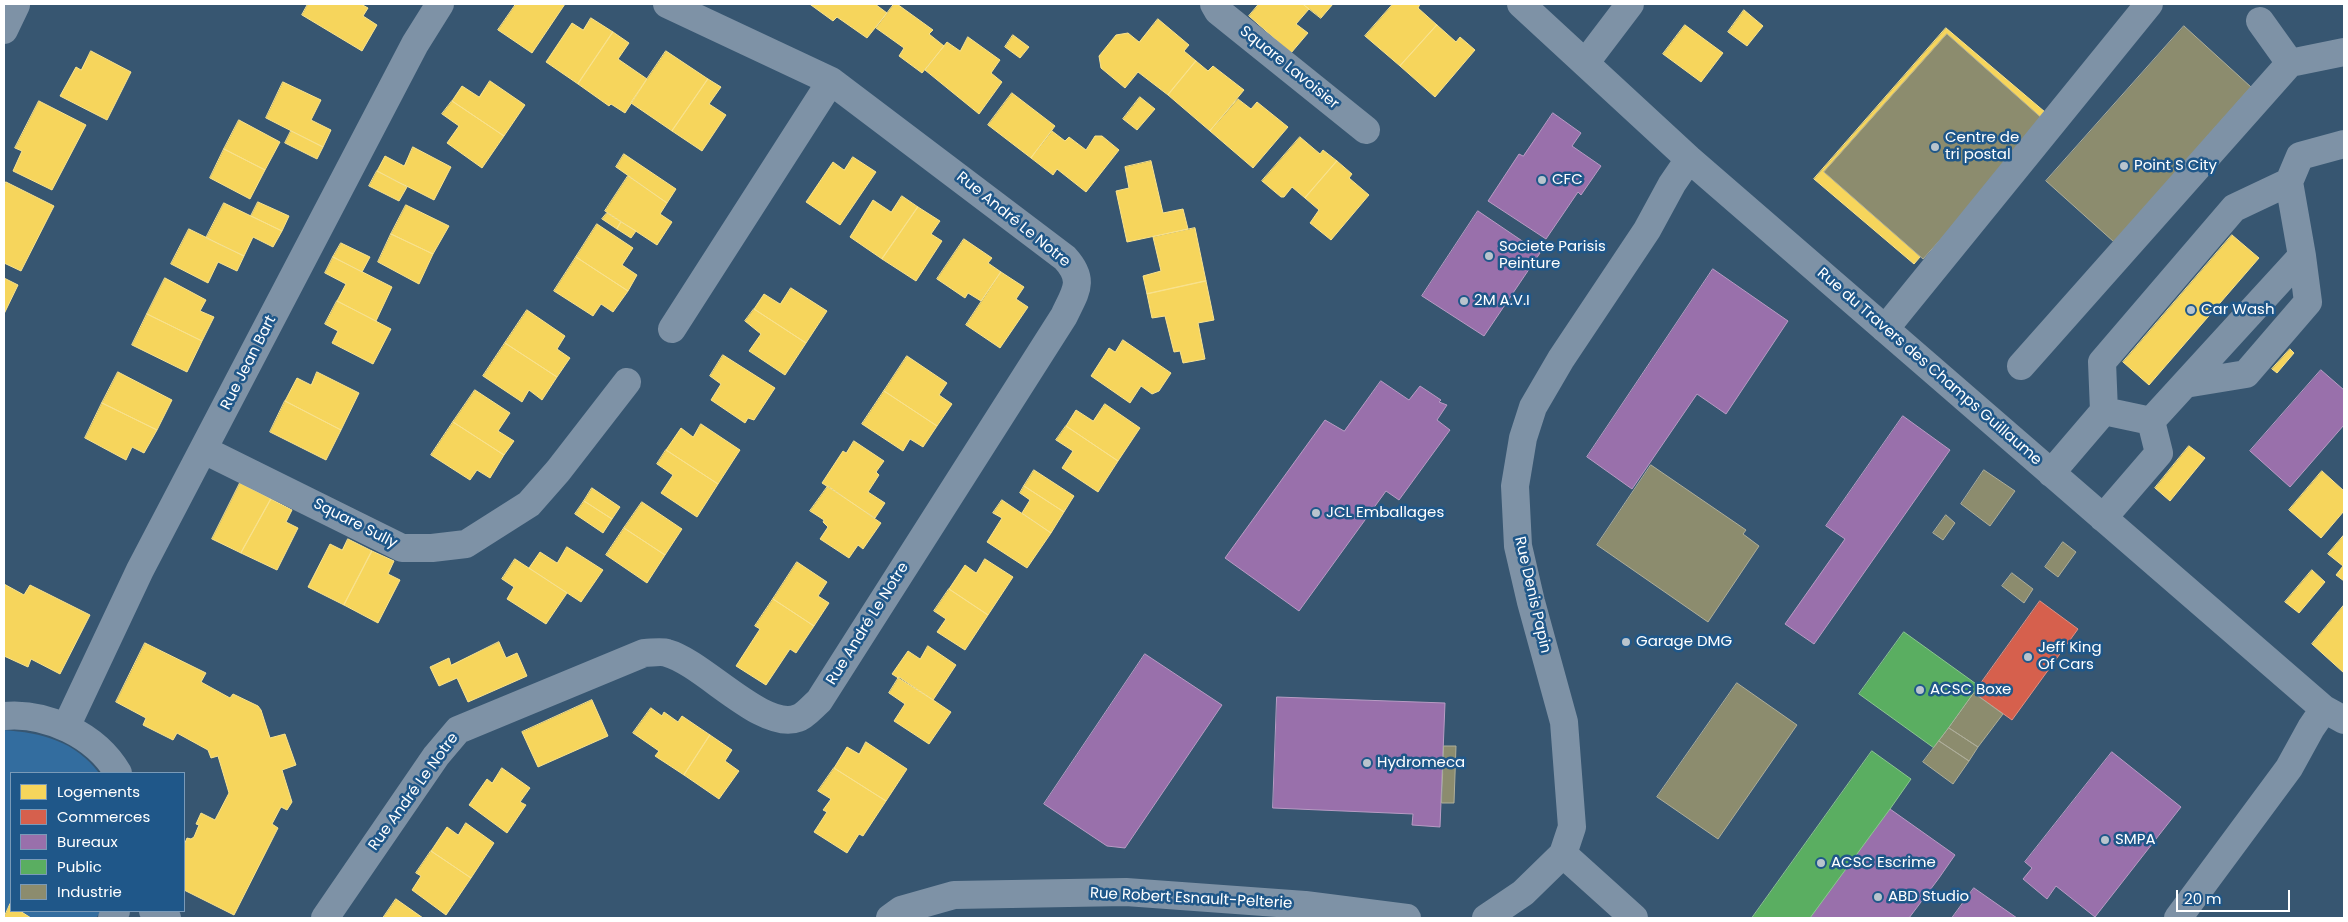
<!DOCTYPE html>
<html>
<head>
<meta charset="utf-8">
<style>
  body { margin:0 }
  #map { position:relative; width:2348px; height:922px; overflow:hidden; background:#375671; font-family:Poppins,sans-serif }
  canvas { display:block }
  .frame { position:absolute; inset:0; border:5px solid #fff; pointer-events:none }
  .legend { position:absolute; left:10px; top:772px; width:175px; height:140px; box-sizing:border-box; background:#1f5789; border:1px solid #799ab8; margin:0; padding:6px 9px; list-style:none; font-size:15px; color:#fff }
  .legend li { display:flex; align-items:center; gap:10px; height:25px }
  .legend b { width:25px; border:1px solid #799ab8 }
  .scale { position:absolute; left:2176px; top:890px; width:114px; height:22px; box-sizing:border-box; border:2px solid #fff; border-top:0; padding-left:6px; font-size:15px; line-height:18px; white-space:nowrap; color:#fff; -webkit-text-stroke:4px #1f5789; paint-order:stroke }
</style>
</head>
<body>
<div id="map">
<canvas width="2348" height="922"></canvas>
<div class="frame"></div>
<ul class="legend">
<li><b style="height:14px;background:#f6d55c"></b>Logements</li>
<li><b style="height:14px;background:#d6604d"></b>Commerces</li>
<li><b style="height:14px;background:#9970ab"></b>Bureaux</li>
<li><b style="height:14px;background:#5aae61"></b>Public</li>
<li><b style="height:14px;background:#8c8c6e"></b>Industrie</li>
</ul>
<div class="scale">20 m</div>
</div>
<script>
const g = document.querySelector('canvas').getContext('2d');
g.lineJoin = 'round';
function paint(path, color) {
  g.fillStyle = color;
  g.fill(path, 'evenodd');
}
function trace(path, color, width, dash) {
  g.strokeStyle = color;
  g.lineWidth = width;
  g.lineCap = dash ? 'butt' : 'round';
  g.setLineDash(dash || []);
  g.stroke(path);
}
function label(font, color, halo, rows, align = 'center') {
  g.font = font + ' Poppins,sans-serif';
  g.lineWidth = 5;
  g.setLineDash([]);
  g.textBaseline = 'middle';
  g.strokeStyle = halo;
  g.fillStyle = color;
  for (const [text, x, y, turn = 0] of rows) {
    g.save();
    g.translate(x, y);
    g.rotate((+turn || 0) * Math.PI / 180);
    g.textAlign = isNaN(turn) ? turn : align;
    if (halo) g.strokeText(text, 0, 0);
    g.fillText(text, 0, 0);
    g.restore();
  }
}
const green = new Path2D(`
  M4,730C42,733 75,741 99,773H11V911H101L96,918H4Z`);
const homes = new Path2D(`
  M308,4H361L368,8L363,16L377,25L362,51L302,15Z
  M516,4H565L532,53L498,30Z
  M812,4H875L887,13L867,38L837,17L833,21L811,5Z
  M894,4H897L933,30L929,34L944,46L922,73L899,56L904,48L876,28Z
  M1259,4H1303L1309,9L1296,24L1308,33L1291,53L1249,16Z
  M1303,4H1333L1321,18Z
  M1393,4H1420L1418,8L1437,25L1400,66L1365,36Z
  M1744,10L1763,26L1747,46L1728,32Z
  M591,18L613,32L578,84L546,62L572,23L583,30Z
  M1158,19L1189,45L1184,51L1196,61L1168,95L1138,72L1125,88L1101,68L1099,56L1116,35L1128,33L1139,42Z
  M1437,25L1456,42L1460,37L1475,50L1435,97L1400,66Z
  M1685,25L1723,53L1701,82L1663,54Z
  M1946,28L2045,112L1914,264L1814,179Z
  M613,32L629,43L618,59L647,79L625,113L611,104L609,106L578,84Z
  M1013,35L1029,47L1020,58L1005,47Z
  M968,37L1000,60L991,73L1002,82L979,114L925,70L947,42L960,51Z
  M91,51L131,72L107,120L60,96L76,67L81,70Z
  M666,51L708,79L672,131L631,103Z
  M1196,61L1208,71L1213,66L1244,90L1210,131L1168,95Z
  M708,79L721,87L709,104L726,115L702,151L672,131Z
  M490,81L525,105L504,136L452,101L462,86L479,97Z
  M283,82L321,100L311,120L331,130L323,147L266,118Z
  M1012,93L1055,126L1031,158L988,125Z
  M1140,97L1155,109L1137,130L1123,119Z
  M1238,99L1251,109L1257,102L1288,127L1253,168L1210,131Z
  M39,101L86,125L52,190L13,171L22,151L15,148Z
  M452,101L504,136L482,168L447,143L459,126L442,114Z
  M239,120L280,142L265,170L224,149Z
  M291,131L323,147L317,159L285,143Z
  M1052,131L1065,141L1069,137L1086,150L1095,136H1102L1119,150L1086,192L1057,169L1053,175L1031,158Z
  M1300,137L1320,154L1323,150L1337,161L1305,198L1292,187L1284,197H1281L1262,181Z
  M413,147L451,167L434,200L377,171L385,156L404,166Z
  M224,149L265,170L250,199L210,178Z
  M624,154L676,189L667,203L616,167Z
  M853,157L876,172L840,225L806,202L833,162L844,170Z
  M1151,161L1163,213L1183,209L1188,229L1127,242L1116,191L1129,188L1125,167Z
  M1337,161L1352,174L1349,178L1369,195L1331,240L1310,223L1319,210L1305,198Z
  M377,171L407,187L399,201L369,186Z
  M628,176L667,203L660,214L672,222L657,245L605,211Z
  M6,182L54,206L21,271L4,263V187Z
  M902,196L918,207L882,259L850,237L873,200L891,212Z
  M258,202L289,216L282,231L251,216Z
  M224,203L282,231L273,247L253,237L244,256L206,238Z
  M406,205L449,226L433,254L391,234Z
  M918,207L940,221L931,234L942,241L916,281L882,259Z
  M607,213L621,222L617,229L602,219Z
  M621,222L636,231L631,238L617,229Z
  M597,224L633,248L622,265L637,275L628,291L576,257Z
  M1195,228L1206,281L1147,294L1143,276L1161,271L1153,237Z
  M189,229L244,256L237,271L218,262L208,283L171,264Z
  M391,234L433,254L419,284L378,262Z
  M2232,235L2259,258L2149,385L2123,362Z
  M964,239L992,258L988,263L1001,272L981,301L968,293L965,298L937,279Z
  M341,243L370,257L362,272L333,257Z
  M333,257L392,287L376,321L337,301L346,284L325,273Z
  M576,257L628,291L613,312L601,304L593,316L554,291Z
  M1001,272L1024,287L1016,299L1028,307L1000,348L966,325Z
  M4,278L18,285L4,314Z
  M165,278L206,300L200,311L214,317L202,341L147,314Z
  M1206,281L1214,320L1198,323L1205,359L1183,363L1180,351L1174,352L1165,316L1152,318L1147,294Z
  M791,288L827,311L806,343L754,309L764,294L780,304Z
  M337,301L391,329L373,364L332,343L338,331L325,324Z
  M754,309L806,343L785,375L749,351L761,334L745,321Z
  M527,310L565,336L557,349L570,358L557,377L505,343Z
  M147,314L202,341L187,372L132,345Z
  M1123,340L1171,373L1159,391L1152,394L1141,386L1130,403L1091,376L1109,348L1115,352Z
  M505,343L557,377L542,400L529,390L522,402L483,376Z
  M2290,349L2294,353L2277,373L2272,369Z
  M723,355L775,388L754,420L748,418L745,423L711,400L721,384L710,376Z
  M907,356L947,383L939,395L952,404L937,426L884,391Z
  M118,372L172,400L157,430L102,403Z
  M317,372L359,393L341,430L285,401L297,378L311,385Z
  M475,390L510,413L498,431L514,441L504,455L453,422Z
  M884,391L937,426L923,447L910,439L903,451L862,424Z
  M285,401L341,430L326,460L270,432Z
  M102,403L157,430L144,453L132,447L126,460L85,438Z
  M1105,404L1140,428L1118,461L1066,426L1076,410L1093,421Z
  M453,422L504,455L490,478L477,470L470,480L431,455Z
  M701,424L740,450L718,484L666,450L681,428L693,437Z
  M1066,426L1118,461L1098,492L1062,468L1073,451L1056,440Z
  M854,441L884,461L876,472L879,475L868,492L885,503L875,518L822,483L843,451L846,453Z
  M2189,446L2205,458L2170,501L2155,488Z
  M666,450L718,484L697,517L661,493L673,475L657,464Z
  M1034,470L1074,496L1064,512L1024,486Z
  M2322,471L2344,491V511L2321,538L2289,510Z
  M240,483L271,499L241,553L212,539Z
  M828,486L881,523L863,549L858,545L849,558L820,539L828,527L823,522L824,520L810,511Z
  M1024,486L1064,512L1051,533L1022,513L1030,500L1020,493Z
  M592,488L620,507L612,519L584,501Z
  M271,499L292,510L286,522L298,528L277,570L241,553Z
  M1002,500L1051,533L1027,568L987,542L1002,518L993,513Z
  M584,501L612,519L603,533L575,514Z
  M642,502L682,529L665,555L624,528Z
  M624,528L665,555L647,583L606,555Z
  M2344,535V581L2336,575L2343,566L2328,554Z
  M348,539L372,551L344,605L308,587L330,544L342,550Z
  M567,547L603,570L581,602L529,568L540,552L557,563Z
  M372,551L394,561L388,574L400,580L378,623L344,605Z
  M515,559L567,593L546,624L507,599L514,587L502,579Z
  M985,559L1013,577L988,615L949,589L965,565L976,573Z
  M797,562L827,582L818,596L829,603L814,626L773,599Z
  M2312,570L2325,582L2299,613L2285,602Z
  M4,584L24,595L30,585L90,615L60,674L31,659L28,667L4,656Z
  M949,589L988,615L965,650L937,632L946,619L934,611Z
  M773,599L814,626L796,653L790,649L766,685L736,666L760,629L755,626Z
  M2344,605V673L2312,644Z
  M499,642L506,658L517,653L527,676L468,702L457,678L439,686L430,667L449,658L451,665Z
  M145,643L206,673L201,682L230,698L233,694L258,706L261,710L270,738L285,734L296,765L282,770L292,802L287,810L281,807L272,824L278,828L234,915L184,890V845L187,838L191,839L194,837L199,825L196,824L201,813L215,820L229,793L218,756L211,758L208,750L177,733L173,740L143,725L146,718L116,702Z
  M928,646L956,665L933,700L892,674L908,651L920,659Z
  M899,677L951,712L929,744L894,721L905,704L889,693Z
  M592,700L608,736L538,767L522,732Z
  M651,708L662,716L664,712L678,722L682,716L710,735L684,775L655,756L659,751L633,733Z
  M710,735L732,750L725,761L739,771L719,799L684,775Z
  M866,742L907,769L886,801L834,768L847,747L859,754Z
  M502,768L530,788L520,802L526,805L507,833L469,805L487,779L492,783Z
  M834,768L886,801L863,836L859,834L847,853L814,832L827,812L823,810L831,799L818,791Z
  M466,823L494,843L471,878L431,851L447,827L458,835Z
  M431,851L471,878L446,915L412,890L421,876L416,873Z
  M396,899L423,918H383Z
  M10,904L11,911H20L31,918H4Z`);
const shops = new Path2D(`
  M2040,601L2078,629L2012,720L1974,693Z`);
const offices = new Path2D(`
  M1553,113L1581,133L1572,146L1601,166L1581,195L1578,192L1546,239L1488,201L1519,154L1523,156Z
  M1478,211L1540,253L1484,336L1422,296Z
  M1713,269L1788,321L1726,414L1697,394L1632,489L1587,457Z
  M2321,370L2344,390V425L2290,487L2250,451Z
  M1381,381L1409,400L1420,386L1441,400L1439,402L1447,405L1437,420L1450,430L1399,500L1386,491L1299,611L1225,558L1325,420L1344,431Z
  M1903,416L1950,450L1814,644L1785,624L1845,539L1826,526Z
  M1145,654L1222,705L1125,848L1107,846L1044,804Z
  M1277,697L1445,703L1440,827L1412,825L1413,814L1273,808Z
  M2112,752L2181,807L2095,917L2056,886L2047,899L2023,879L2032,868L2025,862Z
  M1890,809L1955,855L1939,878L1909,918H1810Z
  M1974,888L2017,918H1952Z`);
const public = new Path2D(`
  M1904,632L1979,686L1934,748L1859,694Z
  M1872,751L1911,779L1890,809L1810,918H1752Z`);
const industry = new Path2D(`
  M2184,26L2251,87L2114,242L2046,181Z
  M1947,34L2046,122L1923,259L1824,172Z
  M1651,465L1746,530L1743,534L1759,546L1708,622L1597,545Z
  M1984,470L2015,491L1990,526L1961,504Z
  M1946,515L1955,523L1943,540L1933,533Z
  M2063,542L2076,552L2058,577L2045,567Z
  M2012,573L2033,589L2024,603L2002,586Z
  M1737,683L1797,725L1718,839L1657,797Z
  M1974,693L2003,714L1978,747L1949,728Z
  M1949,728L1978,747L1969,761L1939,741Z
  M1939,741L1969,761L1953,784L1923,762Z
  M1444,746H1456L1454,803H1442Z`);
const minor = new Path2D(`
  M1214,4L1218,11L1366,130
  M1521,4L1689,159L2324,709L2344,720
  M2260,21L2290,63
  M4,30L16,5
  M1586,62L1630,4
  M672,329L831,81
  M1885,329L2149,4
  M2021,366L2290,63L2344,52
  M2185,384L2246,374L2308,302L2302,256
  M2104,411L2102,362L2234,208L2289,182
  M2151,421L2302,256L2289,182L2300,156L2344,144
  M204,450L402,548H432L466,544L529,504L558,471L627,382
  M2051,473L2104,411L2151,421
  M2103,518L2159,453L2151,421
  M4,716C46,712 96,735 118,773
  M66,727L140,570L415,44L440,4
  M1563,854L1634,918
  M153,911L167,918
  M112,918L116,911
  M325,918L436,756L458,730L644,653C651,653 661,651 667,653C704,663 763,732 798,718C805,716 813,706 819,701L1064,316C1075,292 1086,281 1065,258L831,81L667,4
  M890,918L901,910L954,895L1126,892L1305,905L1407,918
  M1486,918L1523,893L1563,854L1572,827L1564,722L1531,602L1518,546L1515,486L1523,438L1533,407L1561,359L1647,230L1672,184L1689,159
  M2178,918L2289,768L2311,728L2324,709`);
const markers = [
  [1935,147,5,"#b9c4cd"],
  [2124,166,5,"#b9c4cd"],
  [1542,180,5,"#b9c4cd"],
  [1489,256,5,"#b9c4cd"],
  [1464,301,5,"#b9c4cd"],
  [2191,310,5,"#b9c4cd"],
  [1316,513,5,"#b9c4cd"],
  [1626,642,5,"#b9c4cd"],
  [2028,657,5,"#b9c4cd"],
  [1920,690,5,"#b9c4cd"],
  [1367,763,5,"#b9c4cd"],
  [2105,840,5,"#b9c4cd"],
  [1821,863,5,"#b9c4cd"],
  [1878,897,5,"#b9c4cd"]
];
const streetNames = [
  ["Square Lavoisier",1289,68,39],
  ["Rue André Le Notre",1013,220,39],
  ["Rue Jean Bart",249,363,-63],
  ["Rue du Travers des Champs Guillaume",1929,367,41],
  ["Square Sully",355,524,27],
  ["Rue Denis Papin",1532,595,77],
  ["Rue André Le Notre",868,624,-58],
  ["Rue André Le Notre",414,792,-54],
  ["Rue Robert Esnault-Pelterie",1191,899,3]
];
const poiNames = [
  ["Centre de",1945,138],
  ["tri postal",1945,155],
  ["Point S City",2134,166],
  ["CFC",1552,180],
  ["Societe Parisis",1499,247],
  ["Peinture",1499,264],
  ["2M A.V.I",1474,301],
  ["Car Wash",2201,310],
  ["JCL Emballages",1326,513],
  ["Garage DMG",1636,642],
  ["Jeff King",2038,648],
  ["Of Cars",2038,665],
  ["ACSC Boxe",1930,690],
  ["Hydromeca",1377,763],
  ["SMPA",2115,840],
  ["ACSC Escrime",1831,863],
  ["ABD Studio",1888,897]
];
paint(green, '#336d9f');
paint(homes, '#f6d55c');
trace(homes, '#f9e28d', 1);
paint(shops, '#d6604d');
trace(shops, '#e29082', 1);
paint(offices, '#9970ab');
trace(offices, '#b89bc4', 1);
paint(public, '#5aae61');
trace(public, '#8cc690', 1);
paint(industry, '#8c8c6e');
trace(industry, '#aeae9a', 1);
trace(minor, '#7e92a6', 28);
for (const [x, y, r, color] of markers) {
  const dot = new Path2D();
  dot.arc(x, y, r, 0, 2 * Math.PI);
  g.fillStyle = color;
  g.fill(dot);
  trace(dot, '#1f5789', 2);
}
label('15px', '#fff', '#1f5789', streetNames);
label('15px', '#fff', '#1f5789', poiNames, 'left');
</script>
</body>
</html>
